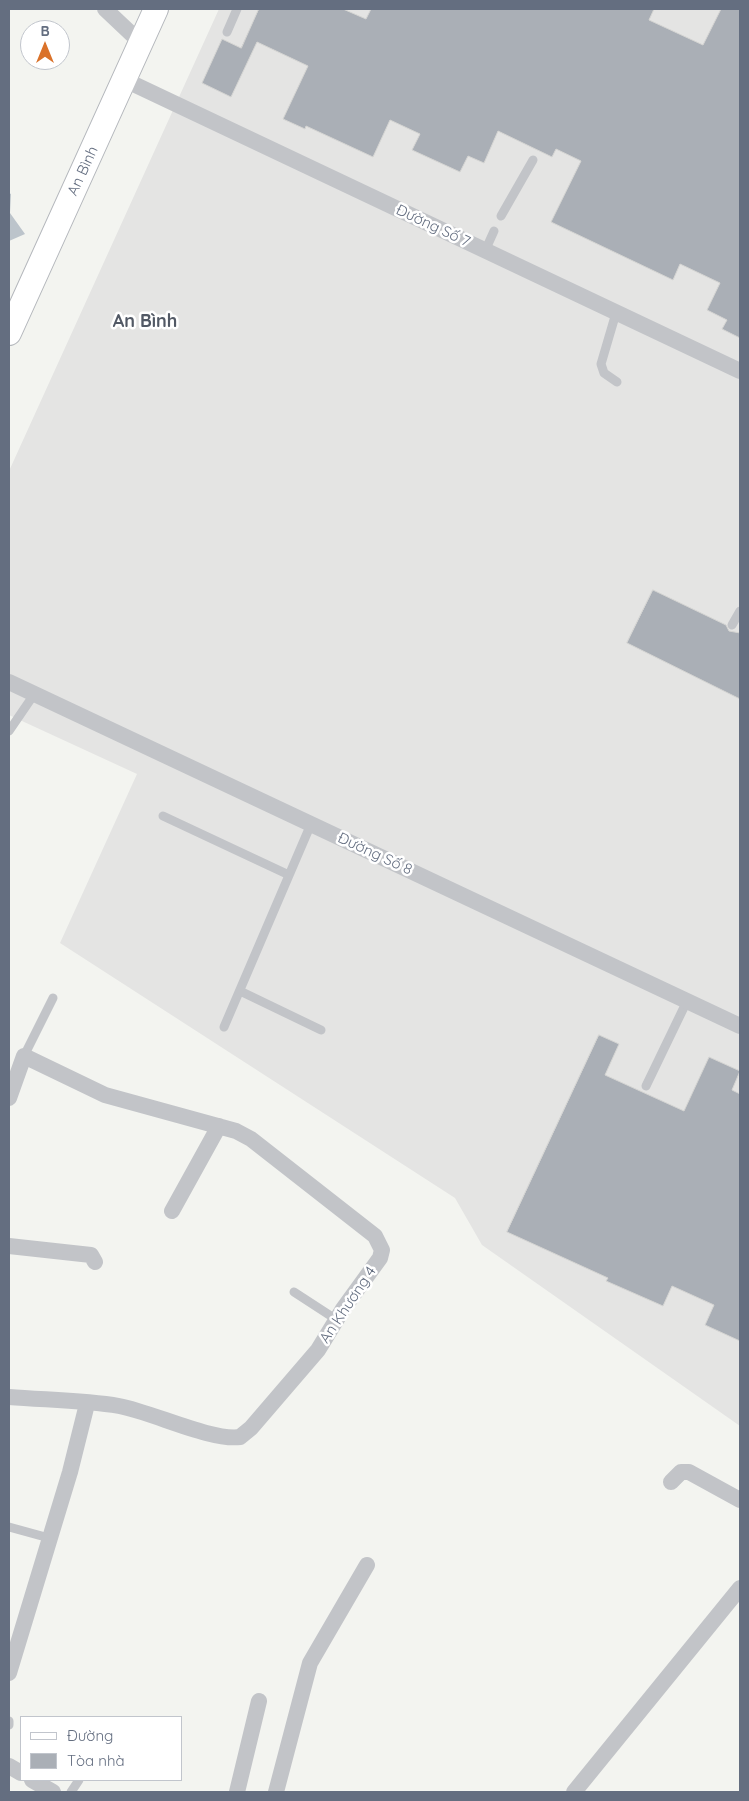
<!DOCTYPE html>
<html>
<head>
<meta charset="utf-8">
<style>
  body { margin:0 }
  #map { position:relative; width:749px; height:1801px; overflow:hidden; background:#f3f4f0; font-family:Quicksand,sans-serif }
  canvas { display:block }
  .frame { position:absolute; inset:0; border:10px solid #646e80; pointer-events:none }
  .legend { position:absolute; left:20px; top:1716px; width:162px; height:65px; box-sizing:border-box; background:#fff; border:1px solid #c1c5cc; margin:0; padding:6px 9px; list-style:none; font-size:15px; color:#646e80 }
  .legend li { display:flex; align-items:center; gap:10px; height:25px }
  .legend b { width:25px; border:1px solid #c1c5cc }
  .north { position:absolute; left:20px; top:20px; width:50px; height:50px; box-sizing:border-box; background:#fff; border:1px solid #c1c5cc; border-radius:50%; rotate:0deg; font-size:14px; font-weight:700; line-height:20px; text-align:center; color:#646e80 }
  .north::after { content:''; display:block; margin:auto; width:18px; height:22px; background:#da722a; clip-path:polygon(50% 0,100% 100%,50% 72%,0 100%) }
</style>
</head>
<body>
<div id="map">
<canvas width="749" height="1801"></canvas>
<div class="frame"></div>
<ul class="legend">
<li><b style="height:6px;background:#fff"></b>Đường</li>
<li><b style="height:14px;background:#aaafb6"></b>Tòa nhà</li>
</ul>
<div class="north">B</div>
</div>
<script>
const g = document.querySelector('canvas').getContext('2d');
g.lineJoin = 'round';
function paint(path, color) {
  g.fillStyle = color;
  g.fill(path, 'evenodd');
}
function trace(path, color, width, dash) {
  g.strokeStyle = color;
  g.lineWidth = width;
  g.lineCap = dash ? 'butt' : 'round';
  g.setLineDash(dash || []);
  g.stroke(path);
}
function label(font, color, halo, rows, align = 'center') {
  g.font = font + ' Quicksand,sans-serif';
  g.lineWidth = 5;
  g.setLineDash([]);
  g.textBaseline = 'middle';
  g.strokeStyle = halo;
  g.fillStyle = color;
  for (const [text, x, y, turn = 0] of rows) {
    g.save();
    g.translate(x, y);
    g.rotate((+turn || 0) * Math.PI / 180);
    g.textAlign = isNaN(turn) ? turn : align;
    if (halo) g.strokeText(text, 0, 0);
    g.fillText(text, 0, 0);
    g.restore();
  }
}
const built = new Path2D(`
  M219,9H740V1426L482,1245L455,1198L60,943L137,774L9,715V471Z`);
const water = new Path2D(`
  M9,193L11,194L10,213L25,234L9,241Z`);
const building = new Path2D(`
  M259,9H343L366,19L371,9H654L649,20L703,45L721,9H740V338L722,329L727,320L707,310L720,283L680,264L673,280L551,222L581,161L556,149L552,157L498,131L484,163L468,156L460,172L412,150L420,134L390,120L373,157L306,126L305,129L283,119L308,66L257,42L231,97L202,83L222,39L241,48Z
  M653,590L726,625L729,631L740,633V699L627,643Z
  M599,1035L619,1044L605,1075L684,1111L709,1057L740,1071L732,1090L740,1094V1341L705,1325L714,1305L672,1286L663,1306L606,1281L608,1278L507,1232Z`);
const lane = new Path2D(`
  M227,32L237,9
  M501,216L533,160
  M485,251L494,231
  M616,313L601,364L604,373L617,382
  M732,625L740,611
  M9,731L35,693
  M163,816L289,875
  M240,991L321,1030
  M224,1027L311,824
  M24,1056L53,998
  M646,1086L687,1001
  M294,1292L337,1320
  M9,1527L49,1538
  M9,1721V1725
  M71,1792L79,1780`);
const street = new Path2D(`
  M105,9L141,43
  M125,80L740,371
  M9,682L740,1026
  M9,1098L24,1056L105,1095L236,1131L251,1139L375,1236L382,1250L380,1258L343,1309L318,1350L251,1428L240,1437C211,1441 152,1412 119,1406C83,1400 45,1400 9,1397
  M172,1211L219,1126
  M9,1246L91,1255L95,1262
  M671,1482L681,1472H689L740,1500
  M9,1673L70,1472L87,1404
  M9,1766L21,1773
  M32,1780L53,1792
  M237,1792L259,1701
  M276,1792L310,1663L367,1565
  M574,1792L740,1588`);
const secondary = new Path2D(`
  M9,333L156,9`);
const streetNames = [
  ["An Bình",83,171,-65],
  ["Đường Số 7",433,226,25],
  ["Đường Số 8",375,854,25],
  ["An Khương 4",348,1305,-56]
];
const quarterNames = [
  ["An Bình",145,322]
];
paint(built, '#e4e4e3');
paint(water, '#bcc4cb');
paint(building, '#aaafb6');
trace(building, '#d5d5d3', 1);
trace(secondary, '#b4b7bc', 26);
trace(lane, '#c2c4c8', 9);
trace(street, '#c2c4c8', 16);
trace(secondary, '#fff', 24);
label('15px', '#646e80', '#fff', streetNames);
label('bold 18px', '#525965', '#fff', quarterNames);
</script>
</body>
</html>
